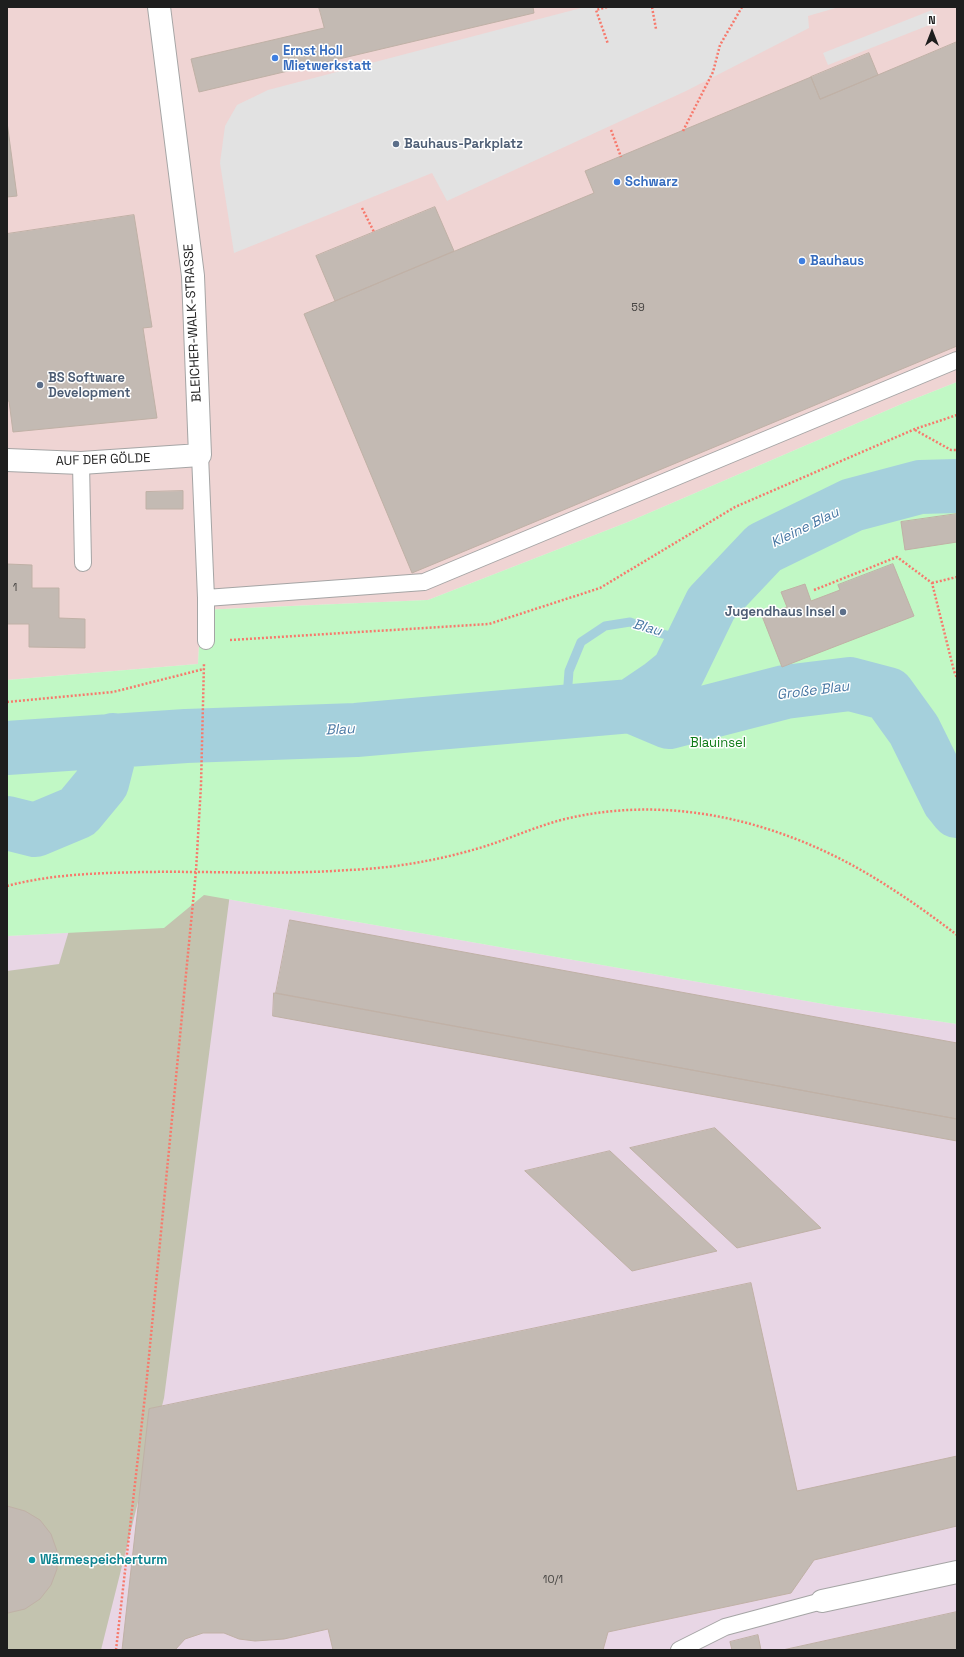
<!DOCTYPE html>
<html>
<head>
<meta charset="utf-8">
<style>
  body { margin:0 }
  #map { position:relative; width:964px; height:1657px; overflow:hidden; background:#efebe4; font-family:"Space Grotesk",sans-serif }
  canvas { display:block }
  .frame { position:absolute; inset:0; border:8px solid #1e1e1e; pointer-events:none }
  .north { position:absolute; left:912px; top:12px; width:40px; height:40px; -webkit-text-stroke:3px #fff; paint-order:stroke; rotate:0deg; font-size:11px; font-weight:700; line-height:16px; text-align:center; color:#1e1e1e }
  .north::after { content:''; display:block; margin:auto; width:14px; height:18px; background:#1e1e1e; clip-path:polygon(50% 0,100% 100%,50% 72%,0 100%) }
</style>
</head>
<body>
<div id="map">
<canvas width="964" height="1657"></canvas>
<div class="frame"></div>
<div class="north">N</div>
</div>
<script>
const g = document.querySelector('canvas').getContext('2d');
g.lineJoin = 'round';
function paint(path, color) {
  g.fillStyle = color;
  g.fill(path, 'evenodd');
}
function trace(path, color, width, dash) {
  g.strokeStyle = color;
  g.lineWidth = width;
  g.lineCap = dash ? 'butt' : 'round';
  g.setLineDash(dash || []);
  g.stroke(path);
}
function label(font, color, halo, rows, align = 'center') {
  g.font = font + ' "Space Grotesk",sans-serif';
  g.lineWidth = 3;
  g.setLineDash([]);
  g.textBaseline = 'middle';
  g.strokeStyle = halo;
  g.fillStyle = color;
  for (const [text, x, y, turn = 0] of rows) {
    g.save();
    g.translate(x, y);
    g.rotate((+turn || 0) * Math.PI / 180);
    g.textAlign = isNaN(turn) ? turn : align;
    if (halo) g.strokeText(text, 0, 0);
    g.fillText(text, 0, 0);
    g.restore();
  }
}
const commercial = new Path2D(`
  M7,7H957V382L904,403L628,522L428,600L201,610L198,664L7,680Z`);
const industrial = new Path2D(`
  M204,895L835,1006L957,1024V1650H7V936L81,932Z`);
const construction = new Path2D(`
  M231,886L164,1398L101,1650H7V971L59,964L82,887Z`);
const park = new Path2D(`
  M957,382V1024L835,1006L204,895L164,928L7,936V680L198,664L201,610L428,600L628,522L904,403Z`);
const parking = new Path2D(`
  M585,7H839L808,16L809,28L686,91L447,201L432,173L234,253L220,163L225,126L237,105L268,90Z
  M932,10L937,22L828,65L823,53Z`);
const stream = new Path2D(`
  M566,711L569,671L581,642L605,626L630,622L659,633L693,642`);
const river = new Path2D(`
  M631,706L662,685L678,672L711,604L764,548L852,505L920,487L957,486
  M7,748L186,736L356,730L631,706L669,722L785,692L850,684L888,694L914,730L949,801L957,811
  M7,823L35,830L78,812L102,783L113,740`);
const building = new Path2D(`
  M319,7H533L534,13L199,92L191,59L324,28Z
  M957,42V346L412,573L304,314L594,193L585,171L811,77L820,99Z
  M869,53L878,75L820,99L811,77Z
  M7,122L17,196L7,197Z
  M435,207L454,251L335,301L316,256Z
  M134,215L152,327L143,328L157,418L13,432L9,401H7V234Z
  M183,491V509H146V492Z
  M957,514V542L905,550L901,522Z
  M7,564L32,565V588H59V618L85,619V648L29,647V624H7Z
  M893,564L914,616L782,667L762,616L787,607L781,592L805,584L811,601L840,590L838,585Z
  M290,920L957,1043V1119L276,993Z
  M274,993L957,1119V1141L273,1016Z
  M715,1128L821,1228L737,1248L630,1148Z
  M610,1151L717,1251L632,1271L525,1171Z
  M751,1283L797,1491L957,1456V1526L814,1560L791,1593L608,1632L603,1650H333L328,1629L284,1639L255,1641L239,1639L224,1633H203L185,1639L175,1650H122L149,1409Z
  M7,1506L25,1511L40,1520L51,1534L57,1551V1569L51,1585L40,1599L25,1609L8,1613Z
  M957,1612V1650H783Z
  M758,1635L761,1650H732L730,1642Z`);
const path = new Path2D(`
  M607,7L596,10L608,44
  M652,7L656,29
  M611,130L621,157
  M683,131L713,72L720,45L742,7
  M362,208L374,232
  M915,430L951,450H957
  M932,583L957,577
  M814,590L897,557L932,583L954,671L957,678
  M230,640L489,624L600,588L735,507L915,429L957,415
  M7,702L113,692L204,669
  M7,886C52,874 99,873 145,872C213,871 281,875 349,870C395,868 441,860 486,846C511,838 535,827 561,820C676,791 795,825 892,889C914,903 936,919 957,935
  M116,1650L146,1387L196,871L201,785L204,663`);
const lane = new Path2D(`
  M200,455L206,598V641
  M81,463L83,563
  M206,598L424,582L957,360
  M679,1650L725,1627L822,1601`);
const street = new Path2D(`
  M7,460L81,463L200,455L193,276L159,7
  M822,1601L957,1572`);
const markers = [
  [275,58,4,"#3f7fe0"],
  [396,144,4,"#5c6f8a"],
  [617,182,4,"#3f7fe0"],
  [802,261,4,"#3f7fe0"],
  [40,385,4,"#5c6f8a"],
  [843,612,4,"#5c6f8a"],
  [32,1560,4,"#0f9aa8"]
];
const numberNames = [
  ["59",638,308],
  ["1",15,588],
  ["10/1",553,1580]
];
const shopNames = [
  ["Ernst Holl",283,51],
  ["Mietwerkstatt",283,66],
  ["Schwarz",625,182],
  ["Bauhaus",810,261]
];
const serviceNames = [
  ["Bauhaus-Parkplatz",404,144],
  ["BS Software",48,378],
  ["Development",48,393],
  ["Jugendhaus Insel",835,612,"right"]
];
const streetNames = [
  ["BLEICHER-WALK-STRASSE",193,323,-93],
  ["AUF DER GÖLDE",103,460,-2]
];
const parkNames = [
  ["Blauinsel",718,743]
];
const cultureNames = [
  ["Wärmespeicherturm",40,1560]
];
const waterNames = [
  ["Kleine Blau",805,528,-26],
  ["Blau",647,628,16],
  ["Große Blau",813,691,-7],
  ["Blau",340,730,-3]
];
paint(commercial, '#efd4d3');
paint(industrial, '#e8d6e5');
paint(construction, '#c3c3af');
paint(park, '#c1f8c5');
paint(parking, '#e2e2e2');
trace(stream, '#a5d0dc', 9);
trace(river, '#a5d0dc', 54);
paint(building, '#c3bab3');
trace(building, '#c0b1a6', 1);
trace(lane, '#a5a5a5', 18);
trace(street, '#a5a5a5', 24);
trace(path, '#f7796c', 2.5, [2, 2]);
trace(lane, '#fff', 16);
trace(street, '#fff', 22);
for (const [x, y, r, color] of markers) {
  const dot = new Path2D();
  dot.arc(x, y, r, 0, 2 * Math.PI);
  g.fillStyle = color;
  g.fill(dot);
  trace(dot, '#fff', 1.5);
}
label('11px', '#474543', null, numberNames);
label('bold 13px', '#366cbe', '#fff', shopNames, 'left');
label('bold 13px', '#4e5e75', '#fff', serviceNames, 'left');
label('13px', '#1e1e1e', '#fff', streetNames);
label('13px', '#0d7a15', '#fff', parkNames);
label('bold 13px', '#0d838f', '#fff', cultureNames, 'left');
label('italic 14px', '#4978a4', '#fff', waterNames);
</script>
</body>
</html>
